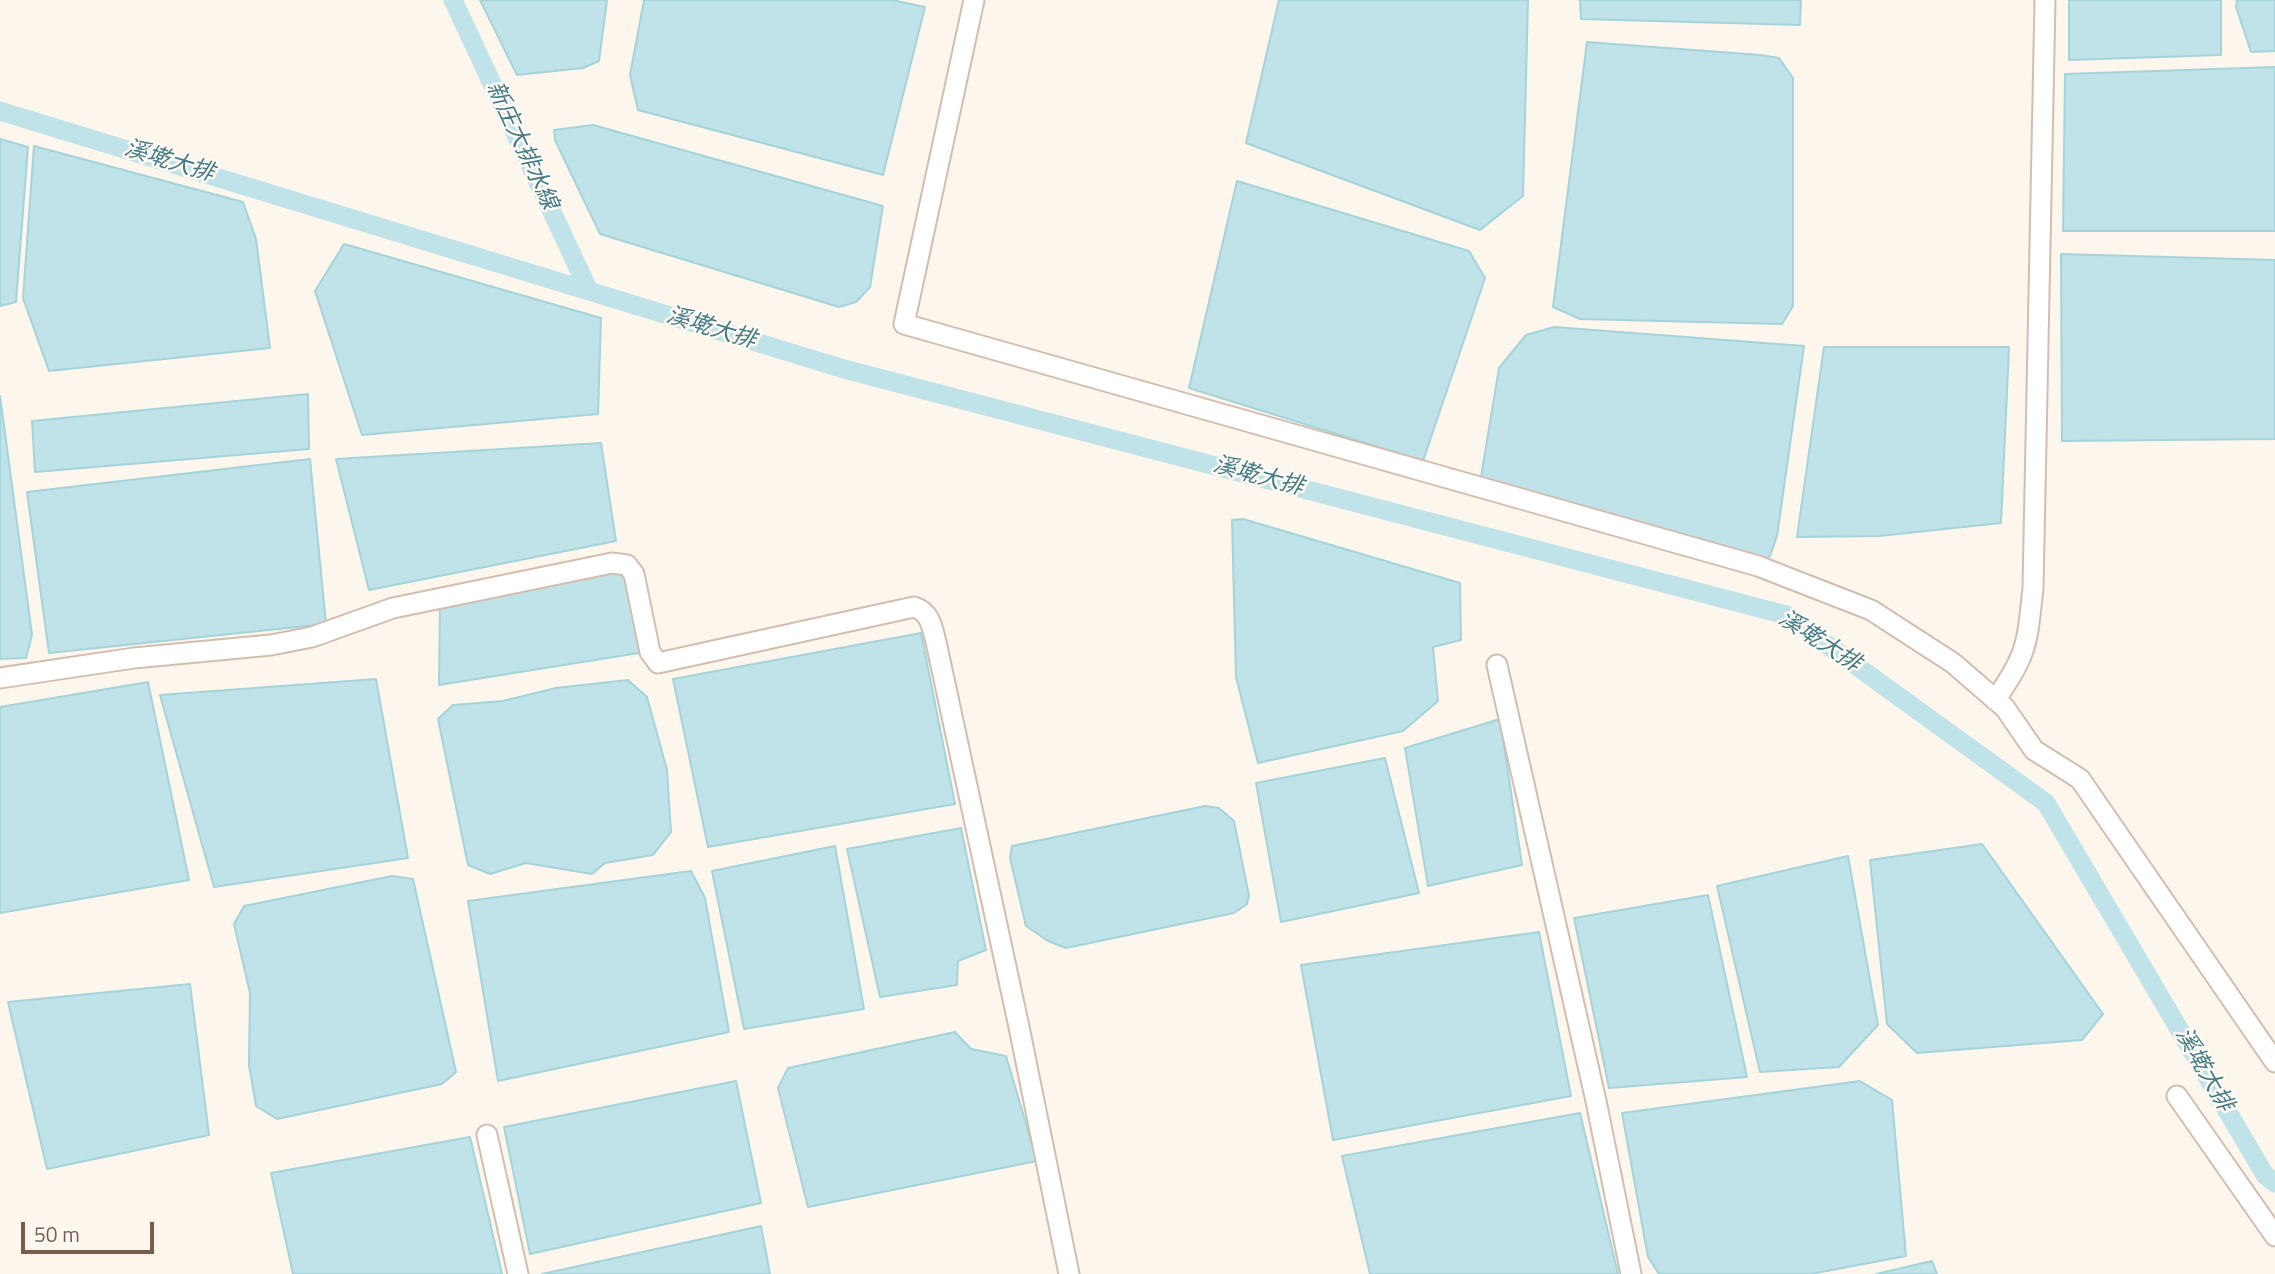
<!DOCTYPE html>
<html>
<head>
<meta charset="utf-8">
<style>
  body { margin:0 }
  #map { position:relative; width:2275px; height:1274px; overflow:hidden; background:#fdf6ec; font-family:"Titillium Web",sans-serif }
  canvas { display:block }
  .scale { position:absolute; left:21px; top:1222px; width:133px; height:32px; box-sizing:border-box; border:4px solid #7a5c4d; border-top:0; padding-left:9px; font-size:21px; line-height:24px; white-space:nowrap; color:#7a5c4d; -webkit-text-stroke:5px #fffaf3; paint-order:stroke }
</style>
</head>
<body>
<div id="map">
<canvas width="2275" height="1274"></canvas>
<div class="scale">50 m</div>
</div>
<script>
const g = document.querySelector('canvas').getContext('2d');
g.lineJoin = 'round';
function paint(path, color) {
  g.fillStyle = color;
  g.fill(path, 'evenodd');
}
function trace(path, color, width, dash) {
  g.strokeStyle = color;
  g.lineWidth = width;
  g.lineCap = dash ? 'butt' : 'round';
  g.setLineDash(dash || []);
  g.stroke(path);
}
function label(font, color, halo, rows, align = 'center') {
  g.font = font + ' "Titillium Web","Noto Sans TC",sans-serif';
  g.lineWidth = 5;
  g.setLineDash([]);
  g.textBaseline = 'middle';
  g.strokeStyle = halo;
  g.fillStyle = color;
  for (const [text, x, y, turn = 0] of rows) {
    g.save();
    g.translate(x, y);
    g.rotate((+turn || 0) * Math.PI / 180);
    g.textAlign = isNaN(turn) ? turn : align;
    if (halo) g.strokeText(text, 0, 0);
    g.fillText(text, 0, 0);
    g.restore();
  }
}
const water = new Path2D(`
  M480,0H607L599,61L583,68L517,75Z
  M644,0H892L925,7L883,175L638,110L630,75Z
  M1279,0H1528L1523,196L1480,230L1246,143Z
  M1580,0H1801L1800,25L1581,19Z
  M2069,0H2221V55L2069,60Z
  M2237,0H2275V51L2251,52L2236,7Z
  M1587,42L1760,55L1779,58L1793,78V306L1782,324L1580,319L1553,307Z
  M2275,67V231H2063L2065,74Z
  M593,125L883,206L870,287L856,302L839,307L600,234L555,140L554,130Z
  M0,139L28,147L16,302L0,306Z
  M34,146L243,202L256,239L270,348L49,371L23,298Z
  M1237,181L1469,251L1485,278L1423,461L1189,388Z
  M344,244L601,318L598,414L362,435L315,291Z
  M2061,254L2275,260V439L2062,441Z
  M1554,327L1804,346L1777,536L1770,556L1754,567L1480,483L1499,368L1526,335Z
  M1824,347H2009L2001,523L1879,536L1797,537Z
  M308,394L309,449L35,472L32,421Z
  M0,396L32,635L26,658L0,659Z
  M601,443L616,541L369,590L336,459Z
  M310,459L326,624L49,653L27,492Z
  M1243,519L1460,583L1461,640L1433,647L1438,701L1403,731L1258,763L1236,677L1232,520Z
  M627,571L645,652L439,685L440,605Z
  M921,633L955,804L708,847L673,679Z
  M376,679L408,858L214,887L160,695Z
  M628,680L647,697L667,770L671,832L653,855L605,863L592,874L526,863L490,874L468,865L438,719L453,705L503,701L556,688Z
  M148,682L189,880L0,913V707Z
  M1500,719L1522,865L1428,886L1405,748Z
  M1385,758L1419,893L1281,922L1256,783Z
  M1205,806L1219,808L1234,821L1249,896L1247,904L1234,913L1066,948L1048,941L1026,926L1010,858L1012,846Z
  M961,828L986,950L958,961L957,985L880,997L847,849Z
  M1982,844L2103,1014L2082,1040L1917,1053L1887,1024L1870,860Z
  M835,846L864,1009L744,1029L712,871Z
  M1848,856L1878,1025L1839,1067L1760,1072L1717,886Z
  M691,871L705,898L729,1032L498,1081L468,901Z
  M392,876L413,879L456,1072L442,1084L277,1119L256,1106L249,1065L250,993L234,924L244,906Z
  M1708,895L1747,1077L1609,1088L1574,918Z
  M1539,932L1571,1096L1333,1140L1301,965Z
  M190,984L209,1135L47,1169L8,1002Z
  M955,1032L971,1049L1006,1056L1037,1161L808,1207L778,1088L788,1068Z
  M736,1081L761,1203L530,1254L504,1127Z
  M1860,1081L1892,1100L1906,1256L1811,1274H1659L1648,1257L1622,1113Z
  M1580,1113L1618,1274H1370L1342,1156Z
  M470,1137L502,1274H293L271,1173Z
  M761,1226L770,1274H542Z
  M1932,1261L1937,1274H1876Z`);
const canal = new Path2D(`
  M453,0L589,291
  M0,111L844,369L1786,615L2046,803L2265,1175L2275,1183`);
const minor = new Path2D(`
  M974,0L904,324L1758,566L1871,610L1953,663L2005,708L2034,750L2080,779L2275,1062
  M1497,665L1596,1101L1631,1274
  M0,678L134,658L271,645L312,637L393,608L612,563L627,565L634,574L650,652L658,663L914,607C930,612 932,626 936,642L1019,1027L1069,1274
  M1995,700C2028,654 2027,643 2033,588L2045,0
  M2177,1096L2275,1236
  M487,1135L518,1274`);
const waterNames = [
  ["新庄大排水線",521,146,65],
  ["溪墘大排",169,162,17],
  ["溪墘大排",711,329,17],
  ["溪墘大排",1258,477,15],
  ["溪墘大排",1819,642,33],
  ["溪墘大排",2203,1070,60]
];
paint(water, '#bfe3e8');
trace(water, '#a5d3da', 2);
trace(canal, '#bfe3e8', 19);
trace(minor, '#d1beb0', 23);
trace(minor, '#fff', 19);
label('italic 23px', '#437c86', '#fffaf3', waterNames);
</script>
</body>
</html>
